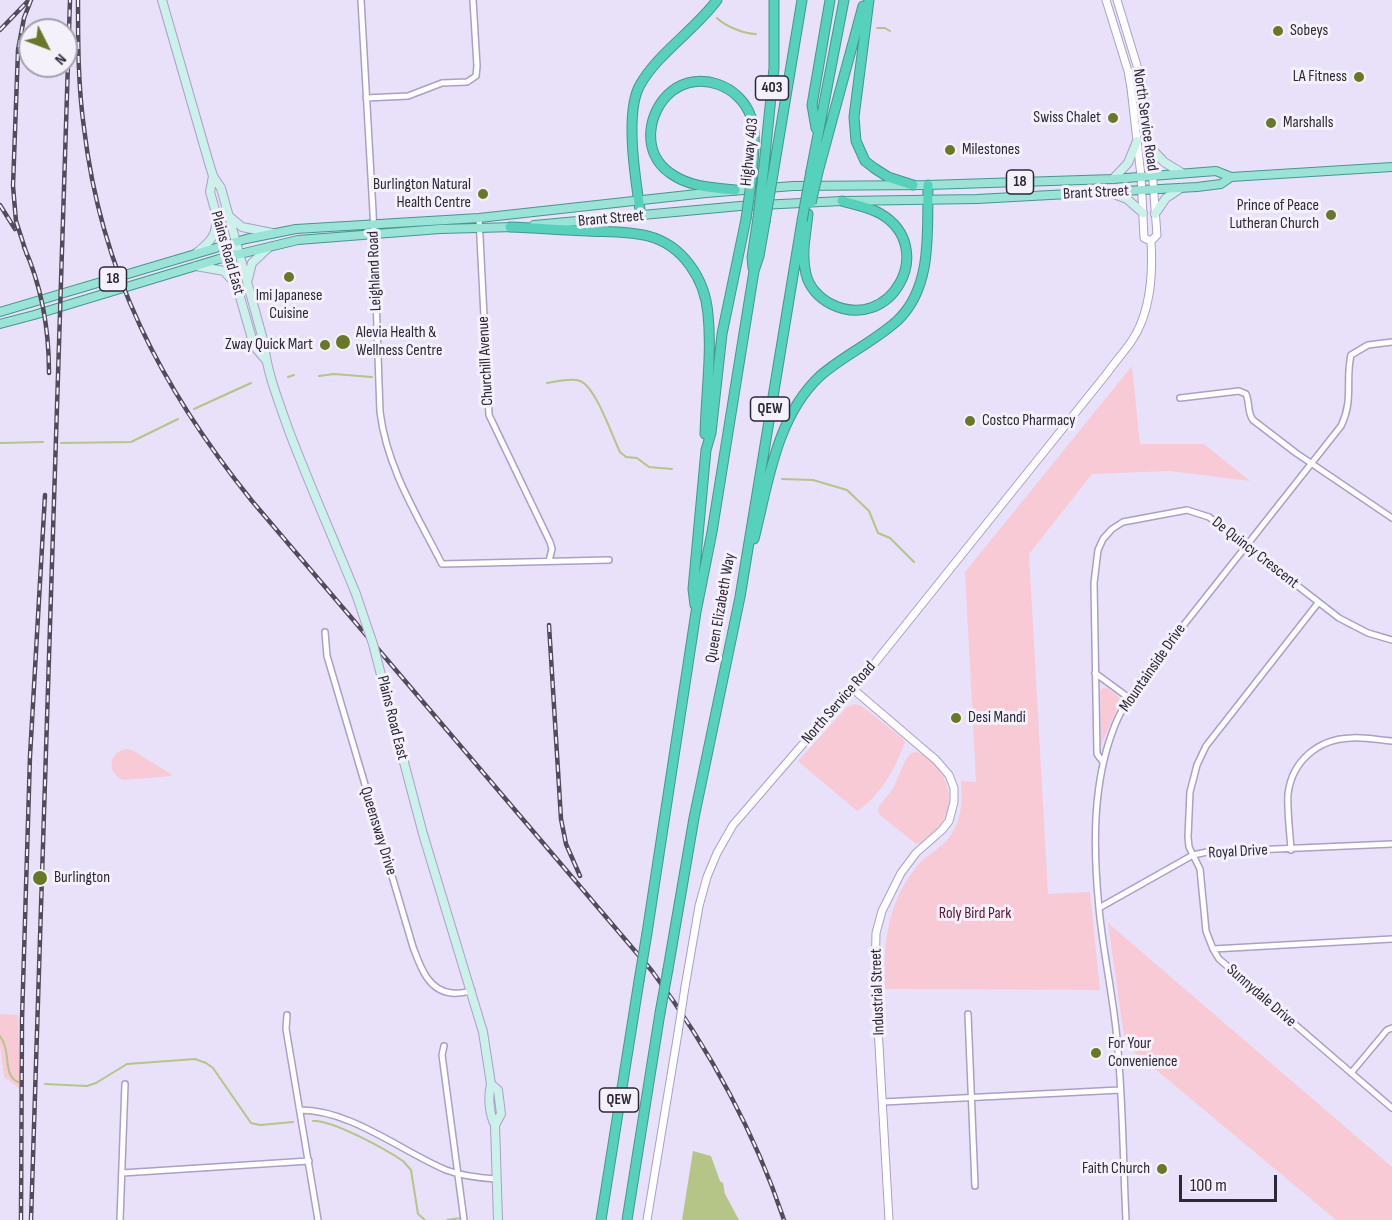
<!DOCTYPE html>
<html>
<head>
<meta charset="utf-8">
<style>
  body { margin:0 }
  #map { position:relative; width:1392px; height:1220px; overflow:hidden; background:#e9e1fa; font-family:"Sofia Sans Condensed",sans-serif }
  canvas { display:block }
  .north { position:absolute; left:18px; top:18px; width:60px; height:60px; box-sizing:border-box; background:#f4f1fa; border:2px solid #a4a0ac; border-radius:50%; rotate:132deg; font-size:16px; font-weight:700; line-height:24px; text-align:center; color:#2d2737 }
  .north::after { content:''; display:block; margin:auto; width:21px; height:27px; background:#687827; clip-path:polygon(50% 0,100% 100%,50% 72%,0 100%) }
  .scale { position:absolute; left:1179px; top:1175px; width:98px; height:27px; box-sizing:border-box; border:3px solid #2d2737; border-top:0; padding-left:8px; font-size:18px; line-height:21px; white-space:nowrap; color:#2d2737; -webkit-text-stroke:4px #f4f1fa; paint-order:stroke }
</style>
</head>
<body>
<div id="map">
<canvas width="1392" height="1220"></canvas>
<div class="north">N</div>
<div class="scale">100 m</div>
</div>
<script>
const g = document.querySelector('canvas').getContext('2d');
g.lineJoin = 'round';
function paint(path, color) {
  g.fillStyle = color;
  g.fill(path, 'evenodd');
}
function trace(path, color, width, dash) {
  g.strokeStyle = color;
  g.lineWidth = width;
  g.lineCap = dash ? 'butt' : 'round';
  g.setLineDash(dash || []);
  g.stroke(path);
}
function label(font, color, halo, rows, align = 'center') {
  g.font = font + ' "Sofia Sans Condensed",sans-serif';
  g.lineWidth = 6;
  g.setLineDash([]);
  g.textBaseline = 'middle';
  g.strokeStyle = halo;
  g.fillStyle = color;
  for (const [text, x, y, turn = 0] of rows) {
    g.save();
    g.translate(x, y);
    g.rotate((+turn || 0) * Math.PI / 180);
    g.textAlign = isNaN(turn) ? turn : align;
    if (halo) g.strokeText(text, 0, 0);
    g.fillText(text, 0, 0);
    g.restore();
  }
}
const green = new Path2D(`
  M1132,366L1140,444H1204L1250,481L1169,471L1092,474L1029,554L1048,894L1090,892L1100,990L885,989C883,946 887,905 914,870C922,858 935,852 945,842C961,826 963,803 961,781L976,782L965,572Z
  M1103,688H1107L1121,699L1101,745L1100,691Z
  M854,704L862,706L902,738L905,742C896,767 880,797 857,811L798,761L847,707Z
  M127,749L132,750L171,774L172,776L124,780C106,774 108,751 127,749Z
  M917,752C943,762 960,799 941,824C935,831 927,837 920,843L916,844L880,815L878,811L879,806L893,789L905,761L911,753Z
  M1108,923L1392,1167V1220H1336L1125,1044Z
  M0,1014L18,1015L20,1089L4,1077L0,1045Z`);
const water = new Path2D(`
  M693,1151L711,1156L720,1181L723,1183L725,1194L739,1220H682Z`);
const stream = new Path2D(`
  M717,18C725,26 744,34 756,34
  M877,28H885L890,31
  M319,376L334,374L372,377
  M288,377L294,375
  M547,383C556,382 571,377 580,381C596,387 612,436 620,452L626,457L637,458L649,467L672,469
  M194,409L251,383
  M0,443L43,442
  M61,443L131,442L178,419
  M782,479L813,480L847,490L869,511L878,533L890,538L914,562
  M0,1036C12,1052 2,1075 18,1082
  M45,1084L87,1086L96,1083L127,1064L195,1059L206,1063L213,1068L251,1123L260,1125L293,1122
  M313,1121C331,1119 387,1150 403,1161L411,1170L418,1214L425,1220
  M447,1220L461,1218`);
const minor = new Path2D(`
  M361,0L373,212L380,412C387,468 417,515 442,564L609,560
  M366,98L408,96L442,83L467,82L476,76L477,66L473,0
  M479,218L489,415L550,542L552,549L549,561
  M1180,398L1239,391L1246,394C1250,403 1247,412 1253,420L1296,453L1392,518
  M1318,603L1206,746L1197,765L1190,792L1188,837L1189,847L1200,869L1206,931L1213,949L1219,959L1392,1108
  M325,632L327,656L413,947C420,966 428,991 452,993C458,994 466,992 472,991
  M1095,673L1129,698
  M1103,762L1097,754L1094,583L1098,550L1103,539L1112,529L1123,522L1187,510L1209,517L1339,618L1368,633L1392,640
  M1291,850C1290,832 1287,812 1288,794C1292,761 1318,739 1351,738C1364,737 1379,740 1392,741
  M1099,908L1193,855L1207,852L1392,844
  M1213,949L1392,939
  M968,1014L975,1186
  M287,1015L286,1029L318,1220
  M444,1046L442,1055L464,1220
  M1351,1073L1387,1030L1392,1028
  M883,1102L1120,1090
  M300,1110C351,1110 401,1151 446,1170C462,1176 480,1178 496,1179
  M122,1173L309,1161
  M120,1220L125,1084
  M1126,1220C1123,1160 1123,1099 1117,1039C1113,995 1103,952 1099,908C1093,848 1092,782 1115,725C1122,707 1134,690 1145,674L1341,426C1354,399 1345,381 1351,355L1368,345L1392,342`);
const tertiary = new Path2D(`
  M1117,0L1142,82L1151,155L1157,235L1151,241
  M853,689L936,760L949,775L954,788V802L949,821L942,830L916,853L901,873L882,911L876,933L875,975L889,1220
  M685,987L699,906L707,877L717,853L733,825L802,745L858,684L1108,372C1115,362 1124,352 1131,342C1151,313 1153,275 1151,241L1144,238L1141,176L1131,88L1128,71L1106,0
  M647,1220L678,1033`);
const secondary = new Path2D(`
  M162,0L209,163L213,176L221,188L264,343C267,374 279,402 289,431C310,486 334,540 356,594
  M1150,147L1164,162L1182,173
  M213,176L210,192L254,346L265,359
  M1113,179L1128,163L1137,141
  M1111,193L1127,199L1143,213
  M1155,214L1166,198L1181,188
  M230,217L242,227L272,233
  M195,254C205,246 216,238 216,224
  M196,266L224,271L233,281
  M248,279L252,263L268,248
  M387,698L423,834L483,1032L491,1084C488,1096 489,1114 495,1125L498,1220
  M491,1084L498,1090L501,1114L495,1125`);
const primary = new Path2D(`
  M534,225L740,206L842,201L977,199L1197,187L1221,184L1231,177
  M0,312L246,239L296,229L479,218L706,193L793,186L928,185L1113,179L1216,171L1231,177L1392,167
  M0,324L34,315L219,259L298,240L440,229L515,227`);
const motorway = new Path2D(`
  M869,0L854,117L856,141L865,161L874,168L888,177L913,185
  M816,128L812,105L830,0
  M811,171L844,0
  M818,172L863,6
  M773,174L802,0
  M763,175L774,68V0
  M735,190C713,188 689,187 670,173C641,153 647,111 672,91C699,70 740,85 751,117C757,135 753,157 752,176
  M808,214C806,234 801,254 806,274C809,287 819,298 831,304C891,334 938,248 881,214C869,207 855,205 842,201
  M641,216C636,183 624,113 640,85C658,53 695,30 717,0
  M510,227C536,228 562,230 588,231C608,232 628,231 648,236C683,245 705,279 708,314C712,354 706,394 705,434
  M753,268L752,257L758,218
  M754,539C768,484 776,417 820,376C844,355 874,342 898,320C933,286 927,231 928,185
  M695,605L693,589L706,450L711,433L722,334L746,219
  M647,933L696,612L712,532L754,271L759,256L765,222
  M668,969L694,818L740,597L802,221
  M601,1220L639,981
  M627,1220L660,1013`);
const rail = new Path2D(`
  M78,0C78,43 78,85 84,128C101,272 161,388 252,501L652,971C708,1047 754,1130 784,1220
  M0,30L27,2
  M0,205L15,229
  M24,247C42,287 49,330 49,373
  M27,255L16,221L13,186L18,50L24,18L31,0
  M549,625L561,819L566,844L580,876
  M21,1220L22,1019L30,756L45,495
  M31,1220L70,0`);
const tertiaryBridge = new Path2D(`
  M678,1033L685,987`);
const secondaryBridge = new Path2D(`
  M356,594L373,644L387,698`);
const motorwayBridge = new Path2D(`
  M811,203L818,172
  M758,218L763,175
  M746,219L752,176
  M802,221L811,171
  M765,222L773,174
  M639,981L647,933
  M660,1013L668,969`);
const markers = [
  [1278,31,6,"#687827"],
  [1359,77,6,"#687827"],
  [1113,118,6,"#687827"],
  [1271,123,6,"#687827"],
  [950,150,6,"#687827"],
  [483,194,6,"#687827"],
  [1331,215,6,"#687827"],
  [289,277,6,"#687827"],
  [343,342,8,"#687827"],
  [325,345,6,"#687827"],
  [970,421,6,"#687827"],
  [956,718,6,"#687827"],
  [40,878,8,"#687827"],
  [1096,1053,6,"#687827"],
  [1162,1169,6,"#687827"]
];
const shields = [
  [772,88,33],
  [1020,182,27],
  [113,279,27],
  [770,409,39],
  [619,1100,39]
];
const shieldNames = [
  ["403",772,88],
  ["18",1020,182],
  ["18",113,279],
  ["QEW",770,409],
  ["QEW",619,1100]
];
const poiNames = [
  ["Sobeys",1290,31],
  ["LA Fitness",1347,77,"right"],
  ["Swiss Chalet",1101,118,"right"],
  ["Marshalls",1283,123],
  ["Milestones",962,150],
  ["Burlington Natural",471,185,"right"],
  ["Health Centre",471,203,"right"],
  ["Prince of Peace",1319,206,"right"],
  ["Lutheran Church",1319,224,"right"],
  ["Imi Japanese",289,296,"center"],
  ["Cuisine",289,314,"center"],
  ["Alevia Health &",356,333],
  ["Wellness Centre",356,351],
  ["Zway Quick Mart",313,345,"right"],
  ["Costco Pharmacy",982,421],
  ["Desi Mandi",968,718],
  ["Burlington",54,878],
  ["For Your",1108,1044],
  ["Convenience",1108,1062],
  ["Faith Church",1150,1169,"right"]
];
const streetNames = [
  ["North Service Road",1145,120,82],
  ["Highway 403",750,152,-84],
  ["Brant Street",1096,193,-3],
  ["Brant Street",611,219,-5],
  ["Plains Road East",227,253,74],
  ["Leighland Road",375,271,-92],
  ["Churchill Avenue",486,361,-93],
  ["De Quincy Crescent",1255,553,38],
  ["Queen Elizabeth Way",721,608,-80],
  ["Mountainside Drive",1153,668,-55],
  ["North Service Road",839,703,-49],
  ["Plains Road East",392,718,76],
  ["Queensway Drive",378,831,73],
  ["Royal Drive",1238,852,-3],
  ["Industrial Street",878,992,-92],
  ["Sunnydale Drive",1261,996,41]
];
const parkNames = [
  ["Roly Bird Park",975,914]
];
paint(green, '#f8cad6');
paint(water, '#b5c587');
trace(stream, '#b5c587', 2);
trace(minor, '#ac9fc6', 8);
trace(tertiary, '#ac9fc6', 9);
trace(secondary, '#ac9fc6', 10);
trace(primary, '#47968d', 10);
trace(motorway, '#47968d', 11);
trace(minor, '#fff', 5);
trace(tertiary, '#fff', 7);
trace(secondary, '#ccf1eb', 8);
trace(primary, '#99e3d7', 8);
trace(motorway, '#55d1bc', 9);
trace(rail, '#514b5c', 4.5);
trace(rail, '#f4f1fa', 2, [7]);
trace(tertiaryBridge, '#ac9fc6', 9, []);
trace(secondaryBridge, '#ac9fc6', 10, []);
trace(motorwayBridge, '#47968d', 11, []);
trace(tertiaryBridge, '#fff', 7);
trace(secondaryBridge, '#ccf1eb', 8);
trace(motorwayBridge, '#55d1bc', 9);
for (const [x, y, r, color] of markers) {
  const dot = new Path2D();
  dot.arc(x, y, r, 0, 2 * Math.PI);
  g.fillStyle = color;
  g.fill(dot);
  trace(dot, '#f4f1fa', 2);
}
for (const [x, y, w] of shields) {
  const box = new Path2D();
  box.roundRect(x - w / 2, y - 12, w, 24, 4.5);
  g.fillStyle = '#f4f1fa';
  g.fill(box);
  trace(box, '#2d2737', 1.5);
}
label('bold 15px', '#2d2737', null, shieldNames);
label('16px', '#2d2737', '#f4f1fa', poiNames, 'left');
label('16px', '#2d2737', '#f4f1fa', streetNames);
label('16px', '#601033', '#f4f1fa', parkNames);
</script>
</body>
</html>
